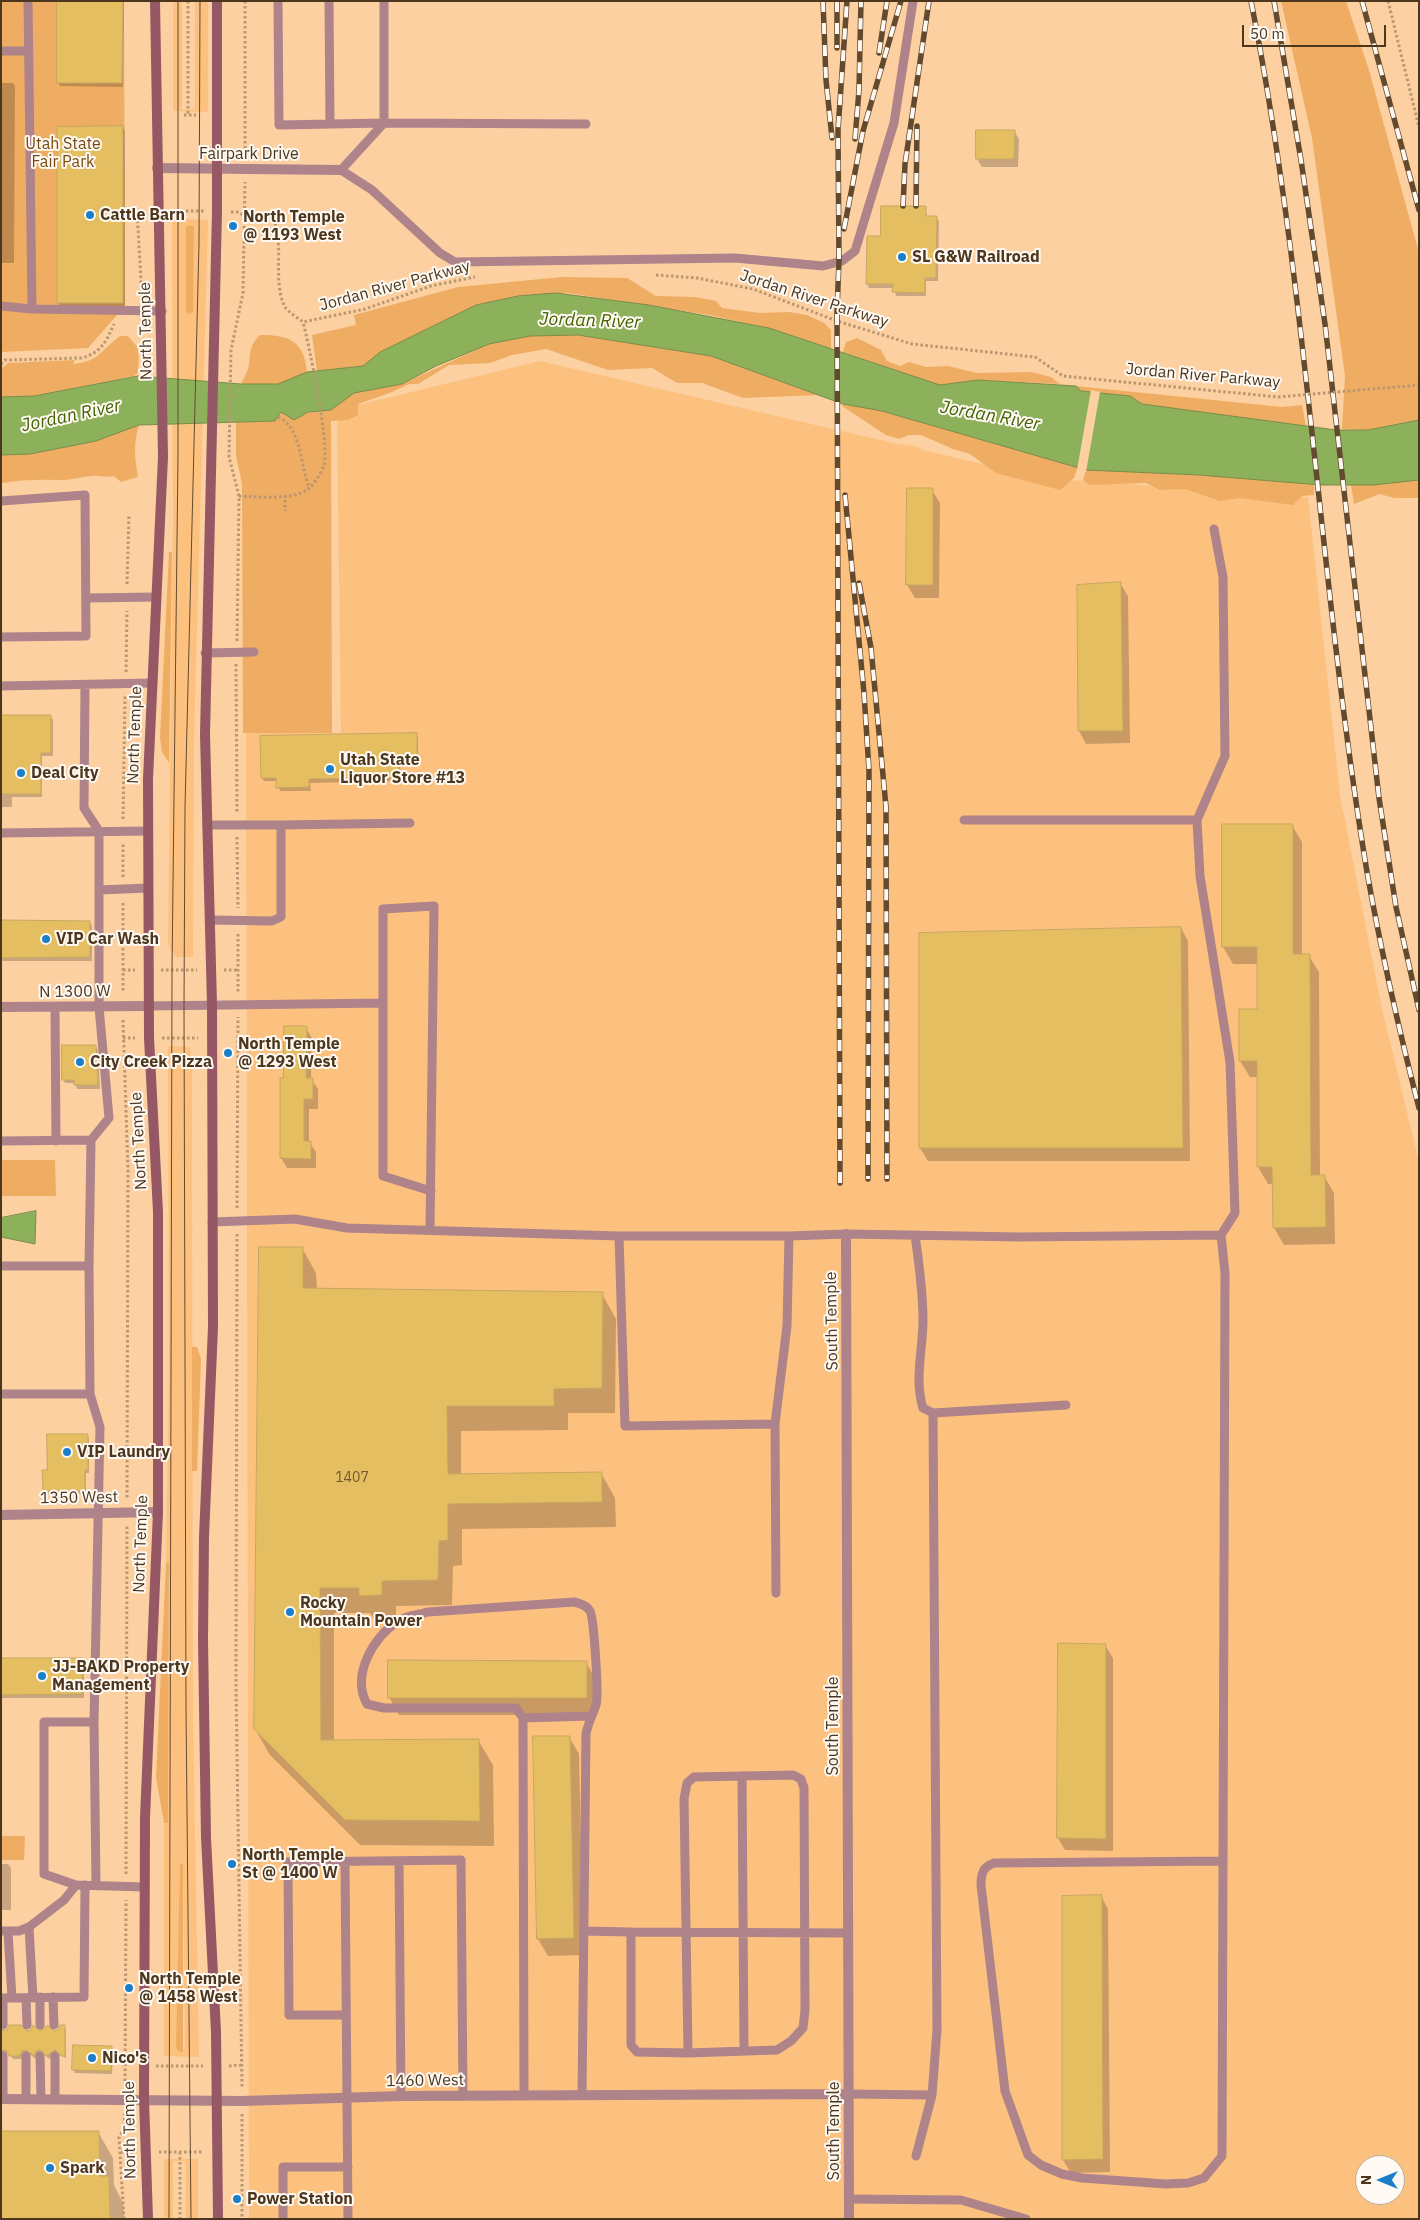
<!DOCTYPE html>
<html>
<head>
<meta charset="utf-8">
<style>
  body { margin:0 }
  #map { position:relative; width:1420px; height:2220px; overflow:hidden; background:#fcd0a1; font-family:"IBM Plex Sans",sans-serif }
  canvas { display:block }
  .frame { position:absolute; inset:0; border:2px solid #4c361d; pointer-events:none }
  .north { position:absolute; left:1355px; top:2155px; width:50px; height:50px; box-sizing:border-box; background:#fef9f3; border:1px solid #b7ab9d; border-radius:50%; rotate:270deg; font-size:14px; font-weight:700; line-height:20px; text-align:center; color:#4c361d }
  .north::after { content:''; display:block; margin:auto; width:18px; height:22px; background:#1b7ec9; clip-path:polygon(50% 0,100% 100%,50% 72%,0 100%) }
  .scale { position:absolute; left:1242px; top:25px; width:144px; height:22px; box-sizing:border-box; border:2px solid #4c361d; border-top:0; padding-left:6px; font-size:15px; line-height:18px; white-space:nowrap; color:#4c361d; -webkit-text-stroke:4px #fef9f3; paint-order:stroke }
</style>
</head>
<body>
<div id="map">
<canvas width="1420" height="2220"></canvas>
<div class="frame"></div>
<div class="north">N</div>
<div class="scale">50 m</div>
</div>
<script>
const g = document.querySelector('canvas').getContext('2d');
g.lineJoin = 'round';
function paint(path, color) {
  g.fillStyle = color;
  g.fill(path, 'evenodd');
}
function trace(path, color, width, dash) {
  g.strokeStyle = color;
  g.lineWidth = width;
  g.lineCap = dash ? 'butt' : 'round';
  g.setLineDash(dash || []);
  g.stroke(path);
}
function label(font, color, halo, rows, align = 'center') {
  g.font = font + ' "IBM Plex Sans",sans-serif';
  g.lineWidth = 4;
  g.setLineDash([]);
  g.textBaseline = 'middle';
  g.strokeStyle = halo;
  g.fillStyle = color;
  for (const [text, x, y, turn = 0] of rows) {
    g.save();
    g.translate(x, y);
    g.rotate((+turn || 0) * Math.PI / 180);
    g.textAlign = isNaN(turn) ? turn : align;
    if (halo) g.strokeText(text, 0, 0);
    g.fillText(text, 0, 0);
    g.restore();
  }
}
const built = new Path2D(`
  M173,1H182V110L195,109V1H208V112L173,111Z
  M172,218L208,220L194,740L193,957H175L168,944L173,521Z
  M540,361L893,443L919,447L923,450L1042,478L1308,497L1340,795L1381,1004L1419,1162V2219H249L246,730L341,733L337,410ZM1365,2165H1395V2195H1365Z
  M168,1046L190,1047L192,1067L193,1720L199,2057L164,2056V1823L168,1822L169,1564L166,1563L169,1359ZM180,1865H183L185,2049L178,2051Z
  M164,2159H198V2219H186V2161H173V2219H164Z`);
const green = new Path2D(`
  M1,1H124L125,306L88,348L1,352Z
  M1281,1H1346L1369,70L1419,253V420L1368,430L1342,429L1345,376L1312,138Z
  M188,225L194,226L193,312L189,314L186,312V227Z
  M562,277L627,278L656,296L696,297L716,301L722,308L760,313L789,312L807,315L824,323L831,330V348L769,328L709,315L568,293L518,296L476,305L380,352L363,366L317,371L312,335L356,325L354,315L458,287Z
  M260,335C290,335 304,341 307,372L278,384H241C244,378 248,371 249,364C250,353 250,344 260,335Z
  M578,335L711,356L818,395L743,398L702,383H677L652,368L608,370L546,349L512,355L490,363L449,365L418,384H409L392,392L358,404V415L348,420L331,421L332,733H243L242,484L236,456V422L274,421L281,412L294,420L308,412L331,410L354,392L402,384L489,344L530,336Z
  M120,336H128L139,349L138,373L134,376L34,396L1,397V369L8,363L75,360L73,364C99,362 101,350 120,336Z
  M857,338L881,350L887,361L900,366L909,362L926,367L948,366L977,373L1031,372L1051,377L1060,384L978,380L940,385L843,352L846,342Z
  M1076,386L1282,407L1302,405L1306,426L1142,404L1130,396L1081,391Z
  M843,404L882,411L1078,467L1074,478L1060,490L996,473L970,454L953,449L921,435H909L899,439L886,435L842,406Z
  M139,425C133,443 135,459 138,477L121,482L114,476C103,478 100,475 91,476C80,477 68,481 56,480C38,479 20,480 1,483V455L96,441Z
  M1086,470L1199,475L1314,484V495L1302,496L1293,505L1239,498L1220,501L1185,489L1160,490L1146,483L1090,485L1083,480Z
  M1419,480V498H1394L1380,494L1354,504L1351,485Z
  M169,552H172L169,763L162,752L160,738Z
  M1,1160H55L56,1196H1Z
  M192,1347H197L201,1359L197,1471H192Z
  M166,1563H169L168,1823H164L156,1777Z
  M1,1836H25L24,1860H1Z
  M180,1864L183,1865V2052L178,2051L176,2048Z`);
const water = new Path2D(`
  M556,293L649,305L769,328L940,385L978,380L1076,386L1081,391L1130,396L1142,404L1336,430H1368L1419,420V480L1373,485H1321L1199,475L1086,470L882,411L843,404L711,356L578,335L530,336L489,344L436,366L402,384L354,393L331,410L308,412L294,420L281,412L275,421L139,425L96,441L30,454L1,455V397L34,396L138,376L241,384H278L307,372L363,366L380,352L476,305L518,296Z
  M36,1211L35,1244L1,1237V1218Z`);
const pier = new Path2D(`
  M1091,390L1100,392L1086,472L1077,470Z`);
const shadow = new Path2D(`
  M58,1H124L123,87L60,86L58,83Z
  M1,83H13L15,87L14,263H1Z
  M123,127L125,131V307H61L58,303Z
  M1014,131L1019,139L1018,167H982L977,159Z
  M925,208L927,217H936L939,221L938,281H926V296H896L894,288H869L867,284L882,238Z
  M932,490L940,503L939,598H915L907,585Z
  M1120,583L1128,596L1130,743L1086,744L1079,731Z
  M1,716H50L53,720V756H42V797H12V807H1Z
  M416,735L418,738V763L400,764L401,781L310,783L311,791H280L278,781H264L262,778Z
  M1292,825L1302,842V956H1309L1319,972L1320,1176H1324L1334,1193L1335,1244L1284,1245L1274,1228L1273,1184H1268L1258,1167V1077H1250L1240,1061L1258,1010V964H1233L1223,947Z
  M1,921L90,922L92,926V961H1Z
  M1181,928L1188,941L1190,1161H928L920,1148V934Z
  M306,1028L312,1038L311,1079L318,1089V1109H309V1142L316,1152V1168H287L281,1158L284,1079Z
  M95,1046L98,1050L100,1089H77L75,1083H65L63,1079Z
  M302,1248L316,1273L317,1290L602,1294L616,1319L615,1413H568V1430L461,1431V1475L601,1473L615,1498L616,1527L462,1529V1565L453,1566L452,1605L396,1606V1620L375,1621L370,1613H334V1741L478,1740L493,1765L494,1846L360,1845L270,1755L255,1729Z
  M87,1435L89,1439V1473H86V1494L46,1495L44,1491L48,1471Z
  M1105,1645L1113,1658V1851L1065,1850L1058,1838Z
  M1,1659H82L84,1663V1698H1Z
  M586,1662L596,1680V1715H399L389,1697Z
  M569,1737L579,1754L583,1955L548,1956L538,1939Z
  M1,1864H8L11,1868V1910H1Z
  M1101,1896L1108,1909L1110,2172L1071,2173L1063,2160Z
  M10,2026L26,2033H53L64,2026L66,2030V2058L57,2053L49,2059L43,2053L38,2055L36,2059L28,2053L22,2059H13L10,2054L5,2053L1,2057V2032L4,2033Z
  M111,2047L113,2051L112,2074L75,2073L73,2069Z
  M98,2132L113,2158L114,2185L123,2203L124,2219H1Z`);
const building = new Path2D(`
  M57,1H123L122,83H57Z
  M123,126V303H57V127Z
  M976,130H1015L1014,159H976Z
  M881,206H926V216H937L936,278H925V293L892,292L893,284H866L867,236H880Z
  M907,488H933V585H906Z
  M1121,582L1123,731H1078L1077,585Z
  M1,715H51V753H41V794H1Z
  M417,733V760H399V778L309,779V787L276,788V778H261L260,736Z
  M1222,824H1293V954H1310L1311,1175H1325L1326,1227L1273,1228L1272,1167H1257V1061H1239V1009H1257V947H1222Z
  M1,920L90,921V957L1,958Z
  M1181,927L1183,1148H919V933Z
  M284,1026H307L306,1078H313V1099H304V1141H311V1159L280,1158V1078H283Z
  M62,1045H96L98,1085H74V1080H62Z
  M259,1247H303V1288L603,1292L602,1388L554,1389V1406H447L448,1474L602,1472V1502L448,1504V1540L439,1541L438,1580L382,1581V1595L359,1596V1588H320L321,1740L479,1739L480,1821L345,1820L254,1729Z
  M47,1434H88V1470H85V1491H43L42,1470H47Z
  M1058,1643L1106,1644V1839L1057,1838Z
  M1,1658H82V1694L1,1695Z
  M388,1660L587,1661V1698H388Z
  M533,1736H570L574,1938L537,1939Z
  M1102,1895L1103,2159L1062,2160V1896Z
  M9,2025H21L27,2031L31,2030L33,2025L40,2031L48,2025L54,2031L58,2030L60,2025H65V2056H61L55,2050L46,2056L40,2050L36,2051L34,2056L26,2050L22,2051L20,2056H9L7,2051L1,2050V2031L7,2030Z
  M73,2045L112,2046L111,2071L72,2070Z
  M1,2131H99L100,2176H109L110,2219H1Z`);
const path = new Path2D(`
  M188,1V115
  M245,1V156
  M1388,1L1419,127
  M184,115H196
  M171,211H205
  M231,212H239L244,216L270,215C287,235 271,281 285,307C288,312 298,318 303,322L365,309L431,286L475,277
  M656,275L697,278L753,289L837,321L912,344L1035,357L1063,376L1278,397
  M142,298L137,211H145
  M1,364L5,360L81,358C101,353 106,342 114,324
  M278,417C302,428 300,465 309,487
  M285,495V511
  M239,496C257,497 292,500 307,490C312,487 322,472 324,465C330,445 309,345 303,322
  M127,584L129,515
  M237,641L239,496L229,457L231,350L243,293L245,182
  M236,664L237,813
  M126,672L127,611
  M123,819L125,696
  M237,837L238,908
  M123,877V843
  M123,903V992
  M238,934V993
  M123,970H135
  M161,970H197
  M224,970H238
  M123,1020L128,1171L127,1499
  M123,1038H135
  M162,1038H198
  M237,1208L238,1017
  M237,1234L236,1686L242,2088
  M126,1874L127,1525
  M156,2066H203
  M229,2066L241,2065
  M125,2086L126,1900
  M242,2114V2219
  M121,2152H133
  M159,2152H203
  M180,2152V2219
  M124,2219L119,2137L124,2129L125,2112`);
const lane = new Path2D(`
  M28,1L32,309
  M278,1L279,125L384,123L586,124
  M329,1L330,124
  M384,1V123L341,170L372,190L440,253L455,262L735,258L823,266L842,261L855,251L894,123L913,1
  M1,51H29
  M1,306L32,309L162,311
  M1,501L85,495L86,636L1,637
  M87,598L156,597
  M205,653L254,652
  M85,685L84,808L99,831V890
  M1,686L153,683
  M1197,820L1225,756L1223,577L1214,529
  M207,825H281V917L272,921L210,920
  M281,825L410,823
  M1,833L148,831
  M148,1006L383,1003
  M55,1008L56,1141
  M1,1141L91,1140
  M212,1222L295,1219L347,1228L619,1236H789L846,1234L1019,1237L1221,1235L1235,1213L1230,1062L1200,876L1197,820H964
  M430,1230L434,906L383,909V1176L431,1191
  M915,1235C919,1263 923,1292 923,1320C923,1348 914,1380 923,1408L933,1413L1066,1405
  M1221,1235L1225,1273L1222,2156L1204,2178L1188,2183L1166,2184L1082,2178L1062,2174L1041,2165L1028,2155L1005,2091L981,1885C981,1873 983,1867 994,1863L1222,1861
  M619,1236L625,1426L775,1424L776,1593
  M1,1266H89
  M1,1394H90
  M775,1424L787,1326L789,1236
  M523,1718L590,1716
  M94,1722H44V1874L76,1885L145,1887
  M742,1776L744,2051
  M399,1861L401,2096
  M345,1862L348,2219
  M96,1885L94,1722L100,1427L90,1394L89,1266L91,1140L109,1118L99,1007V890L148,888
  M29,1927L33,1998
  M1,1931H19L29,1927L64,1900L76,1885
  M584,1931L631,1932
  M8,1932L12,1998
  M40,1997V2025
  M53,1997L54,2025
  M1,1998L84,1997L85,1885
  M3,1998V2025
  M26,1998L27,2025
  M346,2015H289L288,1862L461,1860L463,2096
  M688,2053L684,1799L687,1783L694,1777L793,1775L801,1779L804,1788L805,2010L803,2028L791,2041L777,2050L688,2053L637,2052L631,2045V1932C704,1932 776,1932 848,1933
  M26,2056V2099
  M40,2056L41,2099
  M850,2094L932,2095L916,2156
  M524,2095L523,1718L516,1708H384L367,1704C351,1675 373,1638 398,1621C407,1615 419,1615 428,1612L574,1602C579,1603 587,1606 590,1611C594,1619 599,1696 596,1705C593,1714 588,1723 586,1734L582,2095
  M932,2095L937,2030L933,1413
  M3,2099V2056
  M55,2099V2056
  M849,2199L961,2200L1026,2219
  M283,2219V2167H348`);
const street = new Path2D(`
  M157,168L341,170
  M1,1007L148,1006
  M846,1234L849,2219
  M1,1515L158,1512
  M1,2099L242,2101L401,2096L850,2094`);
const secondary = new Path2D(`
  M217,1V211L205,734L212,1005L213,1327L204,1537L203,1639L206,1838L216,2032L218,2219
  M148,2219L144,2099L145,1818L158,1512V1212L149,1038L148,779L163,457L155,1`);
const tram = new Path2D(`
  M169,2219L172,970L178,456V1
  M191,2219L186,1709L184,1005L185,807L199,243L200,1`);
const rail = new Path2D(`
  M823,1L826,80L832,138
  M837,1V48
  M1251,1C1308,289 1319,583 1367,872C1381,951 1399,1030 1419,1108
  M1274,1L1301,160L1325,324L1379,798L1396,907L1419,1010
  M1362,1L1419,210
  M879,53L887,1
  M855,139L859,90L861,1
  M903,206L905,164L929,1
  M916,206L917,126
  M844,229L863,131L901,1
  M845,495L864,693L869,770L868,1179
  M859,583L871,648L886,807L887,1179
  M840,1183L837,311L839,261L838,130L847,1`);
const pathBridge = new Path2D(`
  M1278,397L1419,385`);
const markers = [
  [90,215,5,"#1b7ec9"],
  [233,226,5,"#1b7ec9"],
  [902,257,5,"#1b7ec9"],
  [330,769,5,"#1b7ec9"],
  [21,773,5,"#1b7ec9"],
  [46,939,5,"#1b7ec9"],
  [228,1053,5,"#1b7ec9"],
  [80,1062,5,"#1b7ec9"],
  [67,1452,5,"#1b7ec9"],
  [290,1612,5,"#1b7ec9"],
  [42,1676,5,"#1b7ec9"],
  [232,1864,5,"#1b7ec9"],
  [129,1988,5,"#1b7ec9"],
  [92,2058,5,"#1b7ec9"],
  [50,2168,5,"#1b7ec9"],
  [237,2199,5,"#1b7ec9"]
];
const numberNames = [
  ["1407",352,1478]
];
const parkNames = [
  ["Utah State",63,144],
  ["Fair Park",63,162]
];
const streetNames = [
  ["Fairpark Drive",249,154],
  ["Jordan River Parkway",395,286,-15],
  ["Jordan River Parkway",814,299,18],
  ["North Temple",146,331,-91],
  ["Jordan River Parkway",1203,376,5],
  ["North Temple",135,735,-88],
  ["N 1300 W",75,992,-1],
  ["North Temple",139,1141,-93],
  ["South Temple",832,1321,-91],
  ["1350 West",79,1498,-1],
  ["North Temple",141,1544,-88],
  ["South Temple",833,1726,-90],
  ["1460 West",425,2081,-1],
  ["North Temple",130,2130,-91],
  ["South Temple",834,2131,-90]
];
const poiNames = [
  ["Cattle Barn",100,215],
  ["North Temple",243,217],
  ["@ 1193 West",243,235],
  ["SL G&W Railroad",912,257],
  ["Utah State",340,760],
  ["Liquor Store #13",340,778],
  ["Deal City",31,773],
  ["VIP Car Wash",56,939],
  ["North Temple",238,1044],
  ["@ 1293 West",238,1062],
  ["City Creek Pizza",90,1062],
  ["VIP Laundry",77,1452],
  ["Rocky",300,1603],
  ["Mountain Power",300,1621],
  ["JJ-BAKD Property",52,1667],
  ["Management",52,1685],
  ["North Temple",242,1855],
  ["St @ 1400 W",242,1873],
  ["North Temple",139,1979],
  ["@ 1458 West",139,1997],
  ["Nico's",102,2058],
  ["Spark",60,2168],
  ["Power Station",247,2199]
];
const waterNames = [
  ["Jordan River",590,321,2],
  ["Jordan River",71,416,-12],
  ["Jordan River",990,416,10]
];
paint(built, '#fdc17f');
paint(green, '#efad63');
paint(water, '#8db05b');
trace(water, '#7a8b48', 1);
paint(pier, '#fcd0a1');
paint(shadow, '#0003');
paint(building, '#e4be61');
trace(building, '#c6a860', 1);
trace(path, '#ba9770', 3, [2.5, 2.5]);
trace(lane, '#ae838a', 9);
trace(street, '#ae838a', 10);
trace(secondary, '#955864', 10);
trace(tram, '#634a2e', 1);
trace(rail, '#634a2e', 5.5);
trace(rail, '#fef9f3', 4, [11]);
trace(pathBridge, '#ba9770', 3, [2.5, 2.5]);
for (const [x, y, r, color] of markers) {
  const dot = new Path2D();
  dot.arc(x, y, r, 0, 2 * Math.PI);
  g.fillStyle = color;
  g.fill(dot);
  trace(dot, '#fef9f3', 2);
}
label('14px', '#72582e', null, numberNames);
label('16px', '#764a11', '#fef9f3', parkNames);
label('16px', '#4c361d', '#fef9f3', streetNames);
label('bold 16px', '#4c361d', '#fef9f3', poiNames, 'left');
label('italic 18px', '#436300', '#fef9f3', waterNames);
</script>
</body>
</html>
